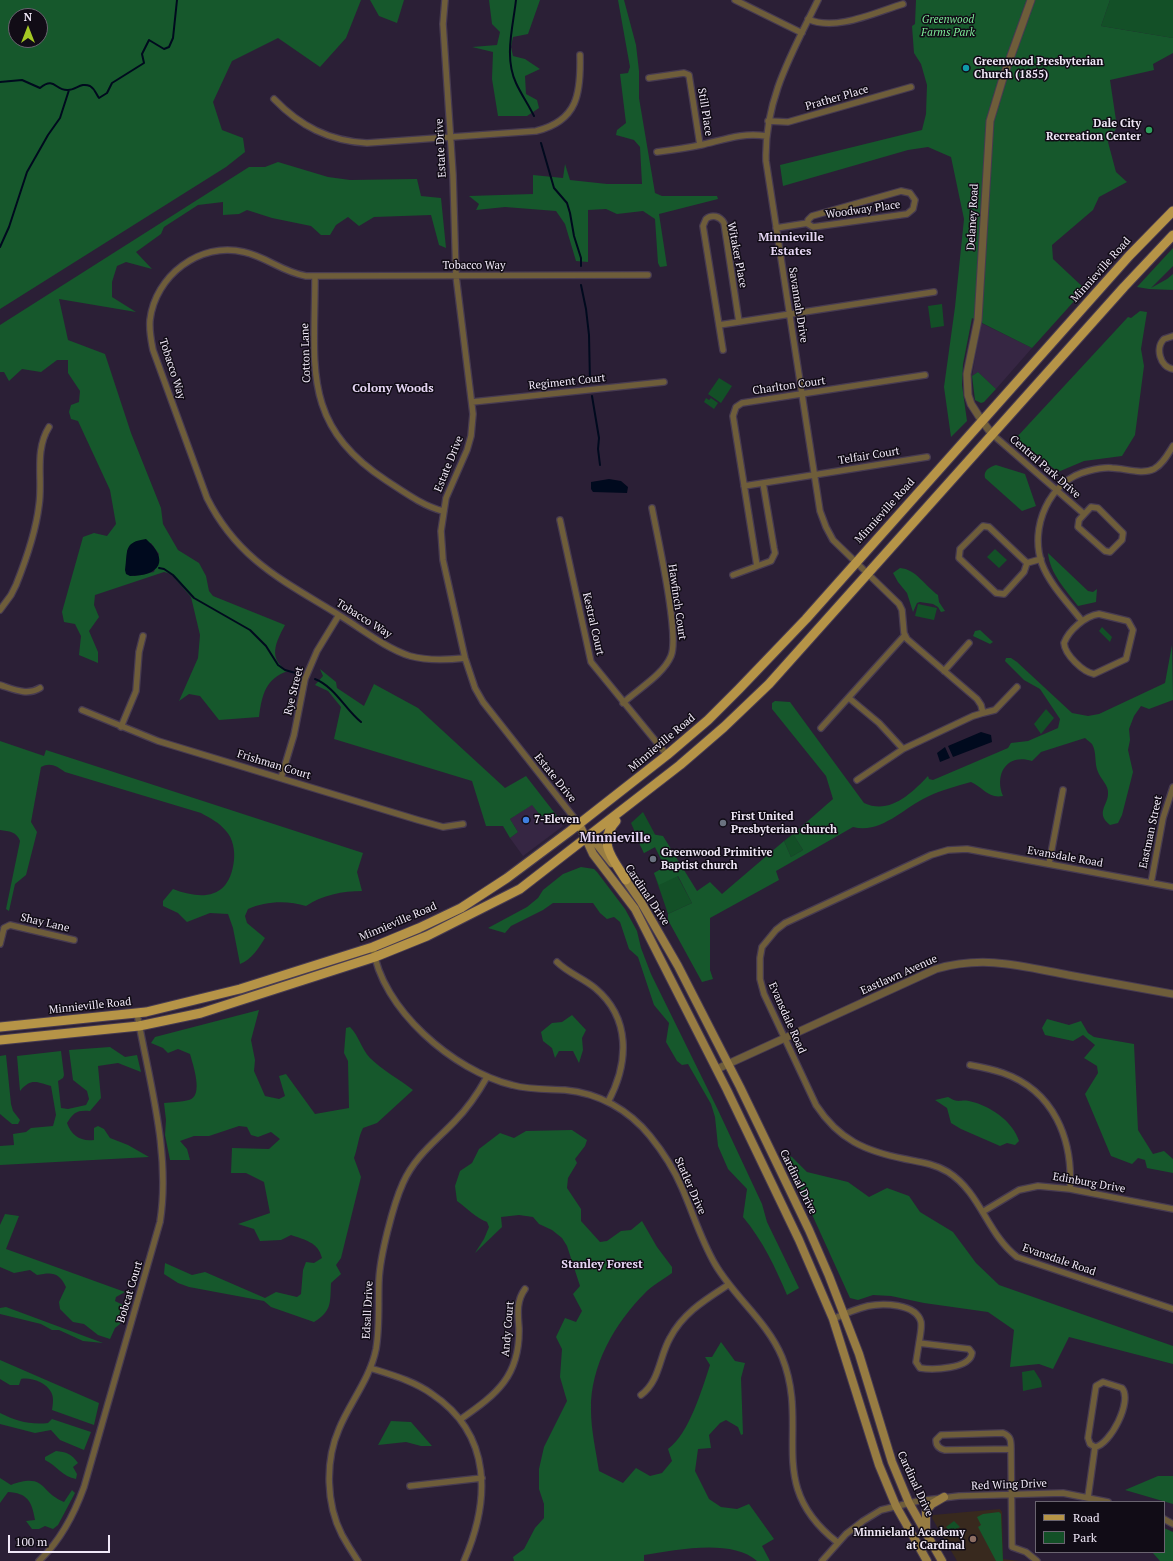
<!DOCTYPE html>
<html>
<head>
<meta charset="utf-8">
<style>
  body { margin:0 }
  #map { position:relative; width:1173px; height:1561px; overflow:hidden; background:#2b1f36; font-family:"PT Serif",serif }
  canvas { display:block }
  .legend { position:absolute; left:1035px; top:1501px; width:130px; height:52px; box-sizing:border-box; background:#110c16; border:1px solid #6a6470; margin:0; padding:5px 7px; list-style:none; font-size:12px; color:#f0e8f7 }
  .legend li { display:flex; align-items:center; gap:8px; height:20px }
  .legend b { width:20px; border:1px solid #6a6470 }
  .north { position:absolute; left:8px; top:8px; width:40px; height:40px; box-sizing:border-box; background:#110c16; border:1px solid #6a6470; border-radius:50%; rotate:0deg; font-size:11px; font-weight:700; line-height:16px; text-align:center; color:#f0e8f7 }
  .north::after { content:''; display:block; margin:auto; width:14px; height:18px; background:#a4c824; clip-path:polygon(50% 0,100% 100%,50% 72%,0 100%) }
  .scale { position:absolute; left:8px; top:1535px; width:102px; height:18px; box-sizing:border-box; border:2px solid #f0e8f7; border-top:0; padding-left:5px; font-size:12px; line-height:14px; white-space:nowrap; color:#f0e8f7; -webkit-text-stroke:3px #110c16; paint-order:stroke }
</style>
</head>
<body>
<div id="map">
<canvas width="1173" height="1561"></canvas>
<ul class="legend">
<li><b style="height:5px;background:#b69447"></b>Road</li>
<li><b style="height:11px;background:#135027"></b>Park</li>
</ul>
<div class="north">N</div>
<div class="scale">100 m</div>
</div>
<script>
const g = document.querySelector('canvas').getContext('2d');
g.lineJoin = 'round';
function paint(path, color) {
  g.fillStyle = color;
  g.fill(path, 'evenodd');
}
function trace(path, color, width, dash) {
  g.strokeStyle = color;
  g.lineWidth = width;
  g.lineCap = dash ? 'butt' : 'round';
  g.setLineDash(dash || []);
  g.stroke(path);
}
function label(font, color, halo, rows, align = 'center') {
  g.font = font + ' "PT Serif",serif';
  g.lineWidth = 3;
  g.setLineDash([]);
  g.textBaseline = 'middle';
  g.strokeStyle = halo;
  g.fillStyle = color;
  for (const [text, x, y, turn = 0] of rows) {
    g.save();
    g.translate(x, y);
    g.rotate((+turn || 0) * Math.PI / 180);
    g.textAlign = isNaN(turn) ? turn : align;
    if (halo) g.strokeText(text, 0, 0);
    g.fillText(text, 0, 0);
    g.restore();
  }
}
const built = new Path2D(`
  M981,323L1032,348L996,389L978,372L972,376Z
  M532,804L540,815L550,819L557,816L563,826L523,856L510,838L518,832L510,819Z`);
const education = new Path2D(`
  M1000,1509L1002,1512L1003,1559L1019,1561H957L932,1518L933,1515Z`);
const green = new Path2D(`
  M1110,0H1173V38L1101,26Z
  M942,304L944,326L931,328L928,306Z
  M719,378L732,386L721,403L708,394Z
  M706,398L709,400L711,398L718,403L714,409L704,402Z
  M995,549L1007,560L999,568L987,557Z
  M918,604L937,608L934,620L915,616Z
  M1102,627L1112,637L1110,642L1099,631Z
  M1046,709L1054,718L1041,734L1034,724Z
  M643,812L692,903L668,914L654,873L665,867L655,847L644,853L631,823Z
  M793,834L803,850L791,857L784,841Z
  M1034,1370L1041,1381L1042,1387L1023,1391L1022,1372Z
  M954,1521L960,1527L950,1532L946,1527Z`);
const forest = new Path2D(`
  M0,0H361L346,38L320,67L278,38L232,61L213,102L222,130L243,138L245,152L226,167L0,309ZM16,16H40V40H16Z
  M370,0H404L397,23L379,16Z
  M489,0H540L528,34L513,37L511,47L513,56L525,59L540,69L525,76L526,94L537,100L539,108L527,116H498L492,79L493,52L472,47L497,45L500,32L492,24Z
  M618,0H624L636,45L639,71V98L655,193L662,196H717L718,199L659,214L667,266L660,267L658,263L655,219L643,211L617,214L606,209L588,210V262L576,261L565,224L556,211L505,207L476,210L479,204L469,196L533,194V175L563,178L565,164L570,180L607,184H642L640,147L634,140L616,135L617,130L626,123L620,74L628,73L630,67Z
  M916,0H1110L1101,26L1173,38V53L1153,64L1154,70L1110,80L1117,127L1108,142L1116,172L1127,182L1099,197L1093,210L1052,245L1053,259L1085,289L1032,348L972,318L963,364L962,385L967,421L951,437L944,387L955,307L964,219L951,157L928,147L908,150L783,186L780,165L922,130L926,114L927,85L921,64L914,53L912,26L915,24Z
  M278,162L328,177L350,180L417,179L421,196L441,198L446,248L439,245L431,215L374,217L359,226L348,217L336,225L330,235H321L311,226L272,218L247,210L239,214L223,215V202L198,205L164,227L161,234L136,252L152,269L126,262L117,266L112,282V297L136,312L59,299L68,340L105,354L131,433L161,508L163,524L178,550L199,563L206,576L209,591L213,596L285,625C276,642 267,659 288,671C265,679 262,695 259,717L219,720L200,696L189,694L179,701L198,658L200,635L191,597L171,574L164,572L95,595L94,605L99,617L89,631L98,652V663L79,655L81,636L75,624L64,622L62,612L83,537L94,533L107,536L116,524L110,490L78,421L71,419L69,412L71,405L79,402L80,391L68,373V360H57L41,372L22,369L9,381L4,372H0V325L249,167H265ZM151,543L159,554L154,572L134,576L127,560V550Z
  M1173,248V266L1151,288L1167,279L1173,274V290L1149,289L1137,287Z
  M1140,311L1147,312L1141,349L1144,366L1135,435L1122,456L1084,461L1058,472L1016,438L1128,317L1131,318Z
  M978,372L996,389L984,402L981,403L975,400L972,376Z
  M996,465L1025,474L1036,506L1022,511L985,478C983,470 990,467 996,465Z
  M1048,553L1088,591L1093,592L1097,589L1096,602L1078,606C1066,590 1050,574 1048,553Z
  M900,568C916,569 926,587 938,595L939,602L945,611L941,612L938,607L933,604L920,602L917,603L913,612L907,593L898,582L893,573Z
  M980,630L993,642L990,644L973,636L975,631Z
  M1172,645L1173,700L1149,709L1141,706L1134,716L1129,729L1130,740L1128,750L1133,772L1122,815L1118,823L1110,825C1095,813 1108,805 1108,794C1109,785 1101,780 1098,772C1094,763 1097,752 1092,744C1090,742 1087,740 1085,738L1041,752L1032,761C1007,753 994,774 1003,796C988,799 983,787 971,782C957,786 941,790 927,797C903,808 882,834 853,827L776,871L779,880L710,918V970L713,979L702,982L668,920V914L692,903L678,876L659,885L654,873L665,867L655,847L644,853L639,843L651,834L663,836L697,891L710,882L722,894L784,841L791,857L803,850L793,834L833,799L826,776L772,709V703L775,701L790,702L864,803C889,815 911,794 928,776L929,779L933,780L1008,748L1011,743L1028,741L1058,728L1060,719L1040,689L1024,680L1005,661L1006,658H1011L1017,662L1072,713L1088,716L1099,714L1165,683Z
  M320,669L336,682L337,688L364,706L374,684L418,708L505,788L526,776L557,816L550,819L540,815L532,805L510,819L518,832L510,838L503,826H486L472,781L334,739L341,707L328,691L315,685L323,676Z
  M0,741L44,756L46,750L363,853L357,872L362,891C343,891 322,895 306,906C288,900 265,901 248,909L245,916L247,923L265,938C258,949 252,959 240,964L233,928L228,914L210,913L187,922L178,913L163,906V901L173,889C204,901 230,898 234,860C235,851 233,838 226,831C220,823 210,818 201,813L65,772C57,766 50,762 41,767L31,822L37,832L26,875L15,884L9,911L6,909L20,841C17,832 9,831 0,830Z
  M581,867L594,869L597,872L625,909L637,931L641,948L651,974L718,1110L762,1204L767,1222L799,1288L787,1295C775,1267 763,1241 743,1217L747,1189L728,1169L718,1146L715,1117L711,1104L688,1064L682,1065L677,1061L666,1042L669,1023L654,1005L638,957L629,949L620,922L614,917L607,919L600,913L593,903H553L543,910L511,926L505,933L488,928L527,907L538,898L543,890L563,874Z
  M259,1010L251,1040L255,1060L254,1071L265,1096L279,1099L285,1096L279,1076L286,1074L315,1114L349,1108L348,1061L344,1053L346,1028L350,1027C359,1036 361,1048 370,1058C382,1070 399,1079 413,1090L377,1123L363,1128C358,1138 358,1147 354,1158L361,1177L341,1258L336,1265L341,1274L331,1283C330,1303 332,1311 314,1322L271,1307L264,1301L189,1287L178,1283L164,1274L165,1263L192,1275L205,1272L265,1298L276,1292L297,1297L301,1294L303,1270L306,1262L314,1263L322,1258C318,1242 305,1240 291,1235L281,1240L260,1241L254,1229L238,1224L270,1213L264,1182L246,1173H231L232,1148L269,1149L280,1139L271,1132L258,1137L251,1135L247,1127L239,1126L209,1136H194L180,1141L187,1149L190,1160H170L165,1135L166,1120L164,1103C172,1102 181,1102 189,1100C204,1096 193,1065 190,1054L178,1049L168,1053L163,1048L151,1043L155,1037Z
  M572,1015L586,1030L582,1038L583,1050L579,1063L573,1051H559L555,1058L552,1048L543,1041L541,1032L552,1023L562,1022Z
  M1047,1019L1069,1025L1081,1021L1088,1033L1094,1037L1134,1044L1138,1130L1153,1154L1164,1151L1173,1159V1173L1147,1168L1145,1160L1138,1158L1132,1164L1111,1156L1085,1094L1098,1073L1097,1066L1084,1058L1095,1045L1083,1035L1073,1041L1045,1035L1042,1028Z
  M110,1047L125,1057L137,1055L141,1072L118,1063L98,1066L101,1098L90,1111C77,1110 74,1112 67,1123C71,1135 81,1142 94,1140V1128L98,1126L104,1129L110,1138L128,1145L149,1157L0,1165V1146L14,1145L13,1134L26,1132L31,1128L53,1126L56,1115L51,1086C36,1082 31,1078 20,1091L17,1056L61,1051L64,1075L63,1078L58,1081L61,1108L68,1109L86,1105L89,1099L87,1091L73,1080L69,1050Z
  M6,1055L11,1104L13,1111L20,1120L18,1124H12L0,1114V1056Z
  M948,1097C960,1104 959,1099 969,1101C989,1105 1013,1121 1019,1141L1015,1145L1007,1143L1000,1146L961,1129L951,1123L947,1108L935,1100Z
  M572,1130L587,1140L585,1146L575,1159L577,1163L568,1178L567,1188L581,1209V1221L600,1242L607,1241L621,1231L631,1230L642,1221L657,1247L672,1267V1273C663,1280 651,1286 645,1293C615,1323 590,1366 591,1410C591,1430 596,1451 599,1471L623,1483L636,1468L650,1476L662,1473L672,1461L668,1449C689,1434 702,1389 710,1365L705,1357H712L721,1342L735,1361L745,1363L741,1378L743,1434L741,1435L738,1427L726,1420L720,1423L709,1435L711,1448L698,1449L695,1471L709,1499L721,1507L737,1509L749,1504L774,1539L762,1546L770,1561H757C732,1538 675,1550 644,1555V1561H514L513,1557L524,1549L535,1528L544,1518V1504L539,1489V1469L544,1447L567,1401L560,1377L562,1349L556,1337L565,1318L576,1322L582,1311L573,1294L580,1286L567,1246L562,1238L552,1230L539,1224L533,1217L519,1215L501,1217L502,1227L475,1253L484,1239L489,1227L487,1222C476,1218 467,1208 457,1201L455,1186L460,1171L472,1163L479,1149L500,1133L514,1138L526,1131Z
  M785,1155L792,1157L807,1172L848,1182L869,1197L887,1188L909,1196L920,1212L953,1232L976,1263L999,1285L1173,1346V1364L1069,1337L1053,1369L1039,1364L1010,1367L1014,1330L988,1312L924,1303L891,1296L873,1295L858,1300L850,1298Z
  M5,1214L19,1216L6,1249L125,1292L116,1297L115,1301L127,1307L120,1324L115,1328L110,1339L98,1335L84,1324L73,1322L60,1309L59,1302L66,1287C59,1272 52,1272 37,1275L30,1270L14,1273L0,1267V1225Z
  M6,1307L103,1343L83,1341L59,1330H52L41,1324L0,1314V1308Z
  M0,1360L99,1403L94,1425L52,1410C53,1404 54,1397 51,1392C46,1382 30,1377 21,1379L19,1385H10L0,1379Z
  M0,1413C16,1421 30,1425 48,1423L52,1419L91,1432L84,1450L60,1440L51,1430L35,1433L0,1424Z
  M391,1421L411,1422L432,1446H421L406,1442L378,1445Z
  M56,1451C66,1452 72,1454 78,1463L73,1467L77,1474L76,1479C63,1477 56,1465 45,1460V1457Z
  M1158,1476H1173V1504L1125,1490Z
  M0,1478L11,1485C46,1472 40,1493 64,1502L72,1490L75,1493L58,1525L53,1529L45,1526L39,1529H32L26,1521L35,1520C32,1501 27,1493 8,1492L0,1503Z
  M999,1512L1001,1514L1003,1561H996L978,1527L981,1525L977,1517L983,1514Z
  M1164,1528L1173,1532V1561H1160L1152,1552H1164Z`);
const water = new Path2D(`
  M609,479L621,481L628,487L627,493L593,492L591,489V482Z
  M146,539C170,560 160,576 130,576L126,574L125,570C128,551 123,542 146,539Z
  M981,732L991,735L992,742L953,757L948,746Z
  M945,747L950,758L940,762L937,753Z`);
const stream = new Path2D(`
  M516,0C513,27 504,57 516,83C521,94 528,104 534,116
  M0,82L22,80L40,88C55,76 55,91 68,90C76,90 81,82 90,86C95,89 96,94 99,98L107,93L112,83L144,63L142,54L149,40L164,49L169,47L173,38L177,0
  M541,143L554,188L567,203L570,213L574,236L581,258V266
  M0,247L9,227L27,172L48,135L60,118L69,90
  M581,285L586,309L589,335L590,383
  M592,396L599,438L598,449L600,465
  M159,568L164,569L173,575L194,598L250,630L266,646L278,665L285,670L299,674
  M315,679C335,687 345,709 361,722`);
const minor = new Path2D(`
  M445,0L443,24L453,175L456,276L473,414L471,436L467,450L446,498L441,531L443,560L465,658L475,688L483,702L579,824
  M735,0L802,33
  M818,0C792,53 764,100 766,161L820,511L826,527L833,540L899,604L902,610L904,633L907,639L977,699L981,705L983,713L973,716L903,749L879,723L849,698
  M808,19C835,32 876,12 903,4
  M649,78L684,73L689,75L700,145
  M274,99C300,126 329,141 367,143L536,131C578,121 581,93 580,55
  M768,121L788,122L911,87
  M657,152C672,150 686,148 701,145C723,140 743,132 766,136
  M901,191L910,193L915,200L913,209L907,214L813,227L808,224V220L812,216Z
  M776,228L808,223
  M315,277C315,367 301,425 387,481C404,492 423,506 443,511
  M719,325L934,292
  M1173,336L1164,339C1155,348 1160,367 1173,369
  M723,350L703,226L706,219C712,214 720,216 724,223L739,322
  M472,402L664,382
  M992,434L1084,514
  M744,486L927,457
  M1091,507L1098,508L1123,533L1122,540L1110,552L1105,551L1078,527L1079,520Z
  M560,520L591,662L667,755
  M983,526L989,527L1027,563L1024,572L1004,594L996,593L959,558L960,549Z
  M1027,563L1041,559
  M757,566L733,416L736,407L742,403L925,375
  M733,575L771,561L775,553L774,548L763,483
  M0,610L11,595L16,585C26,560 36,531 39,505C43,479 34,451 49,427
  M1099,614L1128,621L1133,630L1126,659L1094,674C1083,672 1065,655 1064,643C1069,630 1085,616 1099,614Z
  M1082,621C1069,604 1050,585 1042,564C1029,528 1049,480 1088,471C1096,469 1104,467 1112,468C1124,468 1142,475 1154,469C1163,464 1168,454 1173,446
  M465,658C447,660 428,661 410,656C385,648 362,629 339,615C284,581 238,560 207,498L153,350C151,340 149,331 150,320C155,276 200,241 244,252C267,257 282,272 306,276L648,275
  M944,671L969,643
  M0,685C13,689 27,696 40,688
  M623,703C638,689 663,675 671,656C680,635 657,535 652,508
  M82,710L158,741L418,820L443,827L463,824
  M983,713L995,710L1017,687
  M121,727L136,691L139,652L143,636
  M821,728L905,635
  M281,778L294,735L305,679L317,651L339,615
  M857,780L903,749
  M1049,864L1063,790
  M1151,883L1163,818L1173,787
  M1173,887L967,849L948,850L931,855L785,923L776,930L762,947L760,958V979L764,994L816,1105C839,1140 865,1151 905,1159C920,1162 935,1164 948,1172C981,1193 987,1234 1017,1257L1173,1309
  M0,944L4,928L10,925L74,940
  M373,947C381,1009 454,1071 512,1085C530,1090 547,1089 565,1090C599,1093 629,1110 650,1136C663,1152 674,1169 682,1188C693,1213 701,1240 715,1264C734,1297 767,1321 782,1357C811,1429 763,1484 837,1542
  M557,962C568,973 583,978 595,988C631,1018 629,1063 608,1102
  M970,1065C981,1067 992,1069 1003,1073C1054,1091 1073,1139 1070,1189
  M984,1211L1019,1190L1038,1186L1070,1189L1173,1209
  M833,1319C844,1314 856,1309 868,1306C882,1303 916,1303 921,1322C922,1328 920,1336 919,1343
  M919,1343L969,1349L972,1353C970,1369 933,1370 920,1368L916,1362Z
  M370,1368C392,1375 414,1381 432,1394C493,1435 490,1501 464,1561
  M1103,1382L1122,1388C1133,1401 1110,1445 1095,1447L1090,1444L1088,1438L1096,1386Z
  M641,1395C660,1381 659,1357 670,1338C683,1313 705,1300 728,1285
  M461,1419C497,1394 520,1376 519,1328C518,1315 516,1301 525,1289
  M1003,1433C1011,1436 1011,1441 1011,1449L945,1450C940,1449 936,1446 936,1440L941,1435Z
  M1011,1449L1012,1547L1026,1552L1037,1561
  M410,1486L482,1478
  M1088,1497L1095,1447
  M1164,1519L1173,1524
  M39,1561C61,1540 74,1515 84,1487L160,1222C171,1153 149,1081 137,1013
  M358,1561C352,1552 347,1544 342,1535C326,1504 325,1461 339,1429C350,1402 370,1379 376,1349C380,1326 378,1303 379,1280C380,1256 393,1205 403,1183C415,1156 436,1141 455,1121C468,1108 478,1093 487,1077
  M822,1561L846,1534L863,1521L881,1510L918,1501L959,1496L1063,1493L1108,1502`);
const tertiary = new Path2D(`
  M992,434L982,421L971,404L968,395L967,374L978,320L990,121L1003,78L1031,0
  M717,1069L936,969C984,955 1021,966 1068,975C1103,981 1138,988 1173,994`);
const secondary = new Path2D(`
  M579,824L593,854L635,909L727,1090L799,1240L833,1319L879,1465L896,1506L927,1561
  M587,838L597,844L612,863
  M623,876L641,902L678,966L740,1087L809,1230L829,1276L859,1354L892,1462L909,1503L942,1561
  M926,1530V1511L932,1504L944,1497`);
const primary = new Path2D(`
  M616,821C596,843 614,860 626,880
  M0,1027L146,1012L240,989L373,947L419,928L461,908L507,878L570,831L667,755L708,720L739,689L806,619L1129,256L1173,211
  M0,1040L139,1026L201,1013L375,957L427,936L520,889L680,765L724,727L769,684L1124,287L1173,235`);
const markers = [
  [966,68,4,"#0f9aa8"],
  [1149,130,4,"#2e9e5b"],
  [526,820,4,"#3f7fe0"],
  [723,823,4,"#6b7280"],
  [653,859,4,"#6b7280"],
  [973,1539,4,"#8d6e63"]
];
const parkNames = [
  ["Greenwood",948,20],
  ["Farms Park",948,33]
];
const poiNames = [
  ["Greenwood Presbyterian",974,62],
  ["Church (1855)",974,75],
  ["Dale City",1141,124,"right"],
  ["Recreation Center",1141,137,"right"],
  ["First United",731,817],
  ["Presbyterian church",731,830],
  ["7-Eleven",534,820],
  ["Greenwood Primitive",661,853],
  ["Baptist church",661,866],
  ["Minnieland Academy",965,1533,"right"],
  ["at Cardinal",965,1546,"right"]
];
const streetNames = [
  ["Prather Place",837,98,-16],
  ["Still Place",705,112,81],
  ["Estate Drive",441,148,-93],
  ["Woodway Place",863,210,-8],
  ["Delaney Road",973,217,-87],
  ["Witaker Place",737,255,79],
  ["Tobacco Way",474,266],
  ["Minnieville Road",1101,270,-48],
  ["Savannah Drive",798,305,81],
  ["Cotton Lane",306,353,-92],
  ["Tobacco Way",172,369,72],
  ["Regiment Court",567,382,-6],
  ["Charlton Court",789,386,-8],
  ["Telfair Court",869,456,-9],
  ["Estate Drive",449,464,-68],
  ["Central Park Drive",1045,467,41],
  ["Minnieville Road",885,511,-48],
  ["Hawfinch Court",677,602,82],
  ["Tobacco Way",364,619,32],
  ["Kestral Court",593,624,77],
  ["Rye Street",294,691,-76],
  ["Minnieville Road",662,743,-40],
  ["Frishman Court",274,765,17],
  ["Estate Drive",555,778,51],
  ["Eastman Street",1151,832,-78],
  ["Evansdale Road",1065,857,10],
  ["Cardinal Drive",647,895,56],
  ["Minnieville Road",398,922,-23],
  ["Shay Lane",45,923,13],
  ["Eastlawn Avenue",899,975,-24],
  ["Minnieville Road",90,1006,-6],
  ["Evansdale Road",787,1018,66],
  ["Cardinal Drive",798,1182,64],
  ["Edinburg Drive",1089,1183,10],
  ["Statler Drive",690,1186,66],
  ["Evansdale Road",1059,1260,19],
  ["Bobcat Court",130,1292,-73],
  ["Edsall Drive",368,1310,-87],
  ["Andy Court",508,1329,-85],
  ["Cardinal Drive",915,1484,65],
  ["Red Wing Drive",1009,1485,-2]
];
const neighbourhoodNames = [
  ["Minnieville",791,238],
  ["Estates",791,252],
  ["Colony Woods",393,389],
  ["Stanley Forest",602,1265]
];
const quarterNames = [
  ["Minnieville",615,838]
];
paint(built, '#362643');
paint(education, '#38291e');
paint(green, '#135027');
paint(forest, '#16582c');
paint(water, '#000a1e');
trace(stream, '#000a1e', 2);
trace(minor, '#473b51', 8);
trace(tertiary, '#473b51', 9);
trace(secondary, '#473b51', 10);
trace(primary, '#473b51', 11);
trace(minor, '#6e5d3a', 5.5);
trace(tertiary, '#6e5d3a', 7);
trace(secondary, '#977c42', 8);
trace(primary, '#b69447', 9);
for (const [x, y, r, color] of markers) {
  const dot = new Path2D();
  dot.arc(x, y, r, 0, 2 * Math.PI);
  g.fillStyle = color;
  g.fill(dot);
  trace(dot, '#110c16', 1.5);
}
label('italic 11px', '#7ce997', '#110c16', parkNames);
label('bold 11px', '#f0e8f7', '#110c16', poiNames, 'left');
label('11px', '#f0e8f7', '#110c16', streetNames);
label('bold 12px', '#e6d6f4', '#110c16', neighbourhoodNames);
label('bold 13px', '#e6d6f4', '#110c16', quarterNames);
</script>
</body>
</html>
